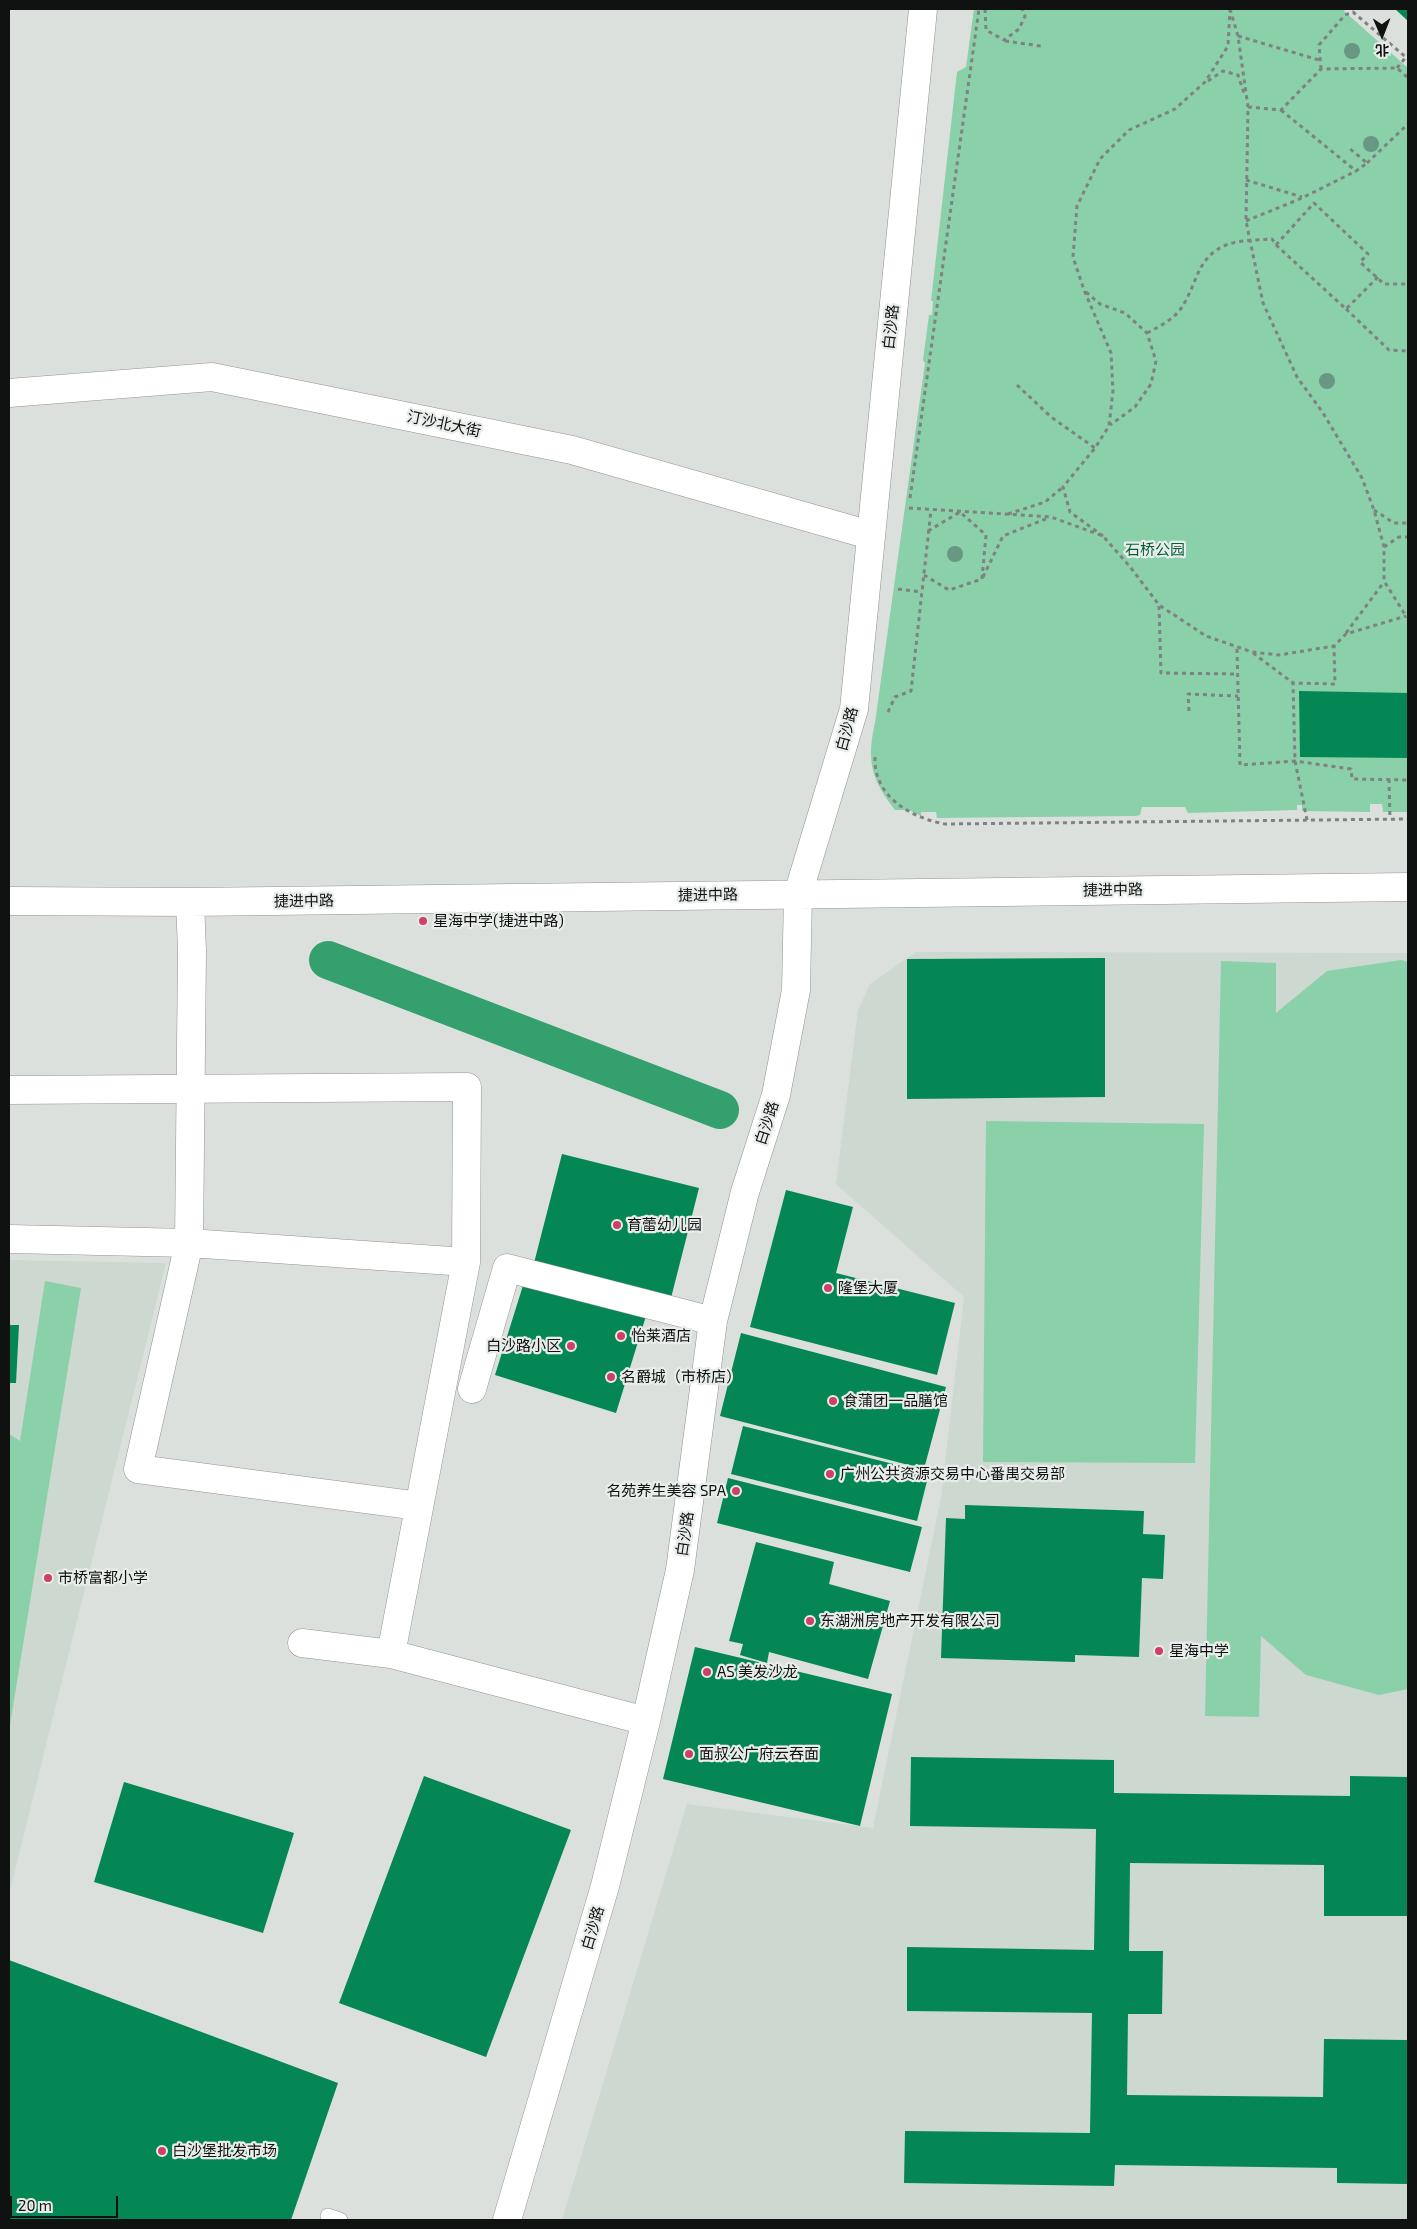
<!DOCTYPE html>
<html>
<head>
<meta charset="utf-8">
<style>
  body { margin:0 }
  #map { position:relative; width:1417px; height:2229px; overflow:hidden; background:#dbe0dd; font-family:"Exo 2","Noto Sans SC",sans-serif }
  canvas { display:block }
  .frame { position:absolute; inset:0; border:10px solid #101211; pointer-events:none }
  .north { position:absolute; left:1357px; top:10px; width:50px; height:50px; -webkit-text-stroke:4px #e8edea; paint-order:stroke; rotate:179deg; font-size:14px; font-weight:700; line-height:20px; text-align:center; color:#101211 }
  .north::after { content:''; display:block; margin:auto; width:18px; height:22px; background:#101211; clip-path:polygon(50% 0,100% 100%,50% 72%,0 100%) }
  .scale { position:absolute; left:10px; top:2196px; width:108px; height:22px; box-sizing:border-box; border:2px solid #101211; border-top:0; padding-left:6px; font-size:15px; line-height:18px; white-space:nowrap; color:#101211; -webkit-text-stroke:4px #e8edea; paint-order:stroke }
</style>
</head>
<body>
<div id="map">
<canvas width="1417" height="2229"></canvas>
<div class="frame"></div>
<div class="north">北</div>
<div class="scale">20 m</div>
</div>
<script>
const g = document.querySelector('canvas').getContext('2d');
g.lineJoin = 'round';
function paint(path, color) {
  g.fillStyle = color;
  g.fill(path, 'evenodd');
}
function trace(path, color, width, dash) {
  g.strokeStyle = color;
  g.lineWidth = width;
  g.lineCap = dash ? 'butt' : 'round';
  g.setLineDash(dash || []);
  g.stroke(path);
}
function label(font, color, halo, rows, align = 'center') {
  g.font = font + ' "Exo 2","Noto Sans SC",sans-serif';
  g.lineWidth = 4.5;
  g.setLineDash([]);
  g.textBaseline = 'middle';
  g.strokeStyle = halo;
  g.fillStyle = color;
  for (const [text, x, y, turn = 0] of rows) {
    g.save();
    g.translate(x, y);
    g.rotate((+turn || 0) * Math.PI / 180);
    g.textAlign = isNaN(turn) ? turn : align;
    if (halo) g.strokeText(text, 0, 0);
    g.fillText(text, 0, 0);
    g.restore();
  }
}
const built = new Path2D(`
  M916,952L1408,953V2220H562L687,1804L873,1828L941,1498L964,1297L836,1184L858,1010L870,984Z
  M9,1260L166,1263L9,1894Z`);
const green = new Path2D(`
  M974,9H1346L1344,11L1408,68V812H1383L1382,804H1370V812L1302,811V805H1297V810L1188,813L1185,807H1142L1140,815L1136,816L937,818L936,812H921V816L909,810H895C872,780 866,762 875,723L925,363L923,360L929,315H932L933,301H931L957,72L966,67Z
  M1401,960L1408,962V1689L1379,1695L1306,1675L1261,1636L1259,1717L1205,1716L1221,961L1276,963V1013L1327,971Z
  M986,1121L1204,1124L1195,1463L983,1462Z
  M45,1281L81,1288L9,1731V1434L20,1441Z`);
const canal = new Path2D(`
  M328,960L720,1110`);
const building = new Path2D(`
  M1395,9H1408V21Z
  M1299,691L1408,693V758L1300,757Z
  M1105,958V1097L907,1099V959Z
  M562,1154L699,1188L671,1298L534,1263Z
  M786,1190L853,1207L836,1273L955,1303L937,1375L750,1327Z
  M525,1279L646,1316L616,1413L495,1375Z
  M9,1325H19L16,1383H9Z
  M741,1333L946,1387L924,1469L720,1416Z
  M743,1426L929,1473L917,1521L731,1474Z
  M728,1478L922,1527L910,1572L717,1523Z
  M965,1505L1144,1511L1143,1534L1165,1535L1163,1579L1142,1578L1139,1657L1075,1655V1662L941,1658L946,1518L965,1519Z
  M756,1542L834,1562L829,1584L890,1601L868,1679L769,1652L767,1663L740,1655L743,1644L729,1641Z
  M695,1647L892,1694L860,1826L663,1779Z
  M911,1757L1114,1760V1793L1350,1796V1776L1408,1777V1916H1324V1865L1130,1863L1129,1951H1163L1162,2014H1128L1127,2095L1323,2097L1324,2039L1408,2040V2184L1337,2183V2168L1115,2165L1114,2186L904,2183L905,2131L1090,2133L1092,2013L907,2011V1947L1094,1950L1096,1829L910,1826Z
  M424,1776L571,1830L486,2057L339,2003Z
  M124,1782L294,1833L263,1933L94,1882Z
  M9,1960L338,2083L291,2220H9Z`);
const path = new Path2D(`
  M985,9L986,30L1004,40L1019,29L1025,16L1022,9
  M1230,9L1238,36L1248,107L1246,221L1263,303L1297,377L1323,413L1362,478L1374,510L1384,547V581L1406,616L1408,617
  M1238,36L1319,60
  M1005,41L1041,46
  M1397,68L1406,57
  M1321,69L1319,45L1345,15L1353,12L1408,59
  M1208,81L1223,71L1238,75L1245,96
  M1248,107L1281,110L1321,69L1397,68L1408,78
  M1281,110L1356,171L1367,163L1349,148
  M1367,163L1408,124
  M1246,180L1302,197
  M1246,221L1302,198L1356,171
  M1276,245L1346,309L1378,277
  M1086,292L1100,304L1125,313L1147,333L1156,361L1151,384L1135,407L1110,425
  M1346,309L1389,350L1408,351
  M1147,333C1162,325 1177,318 1185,302C1198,279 1198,257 1226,245C1239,240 1257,240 1272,239L1276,245L1314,203L1368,254L1360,262L1384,284H1408
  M1017,385L1051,417L1095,448
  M910,498L979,9
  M909,508L1051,517L1103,536L1131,568L1159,605L1206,636L1252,652L1279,655L1334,646L1346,634L1406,616
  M1374,510L1394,523H1408
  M1008,514L1045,502L1063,487
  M1103,536L1070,512L1063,487L1095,448L1109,426L1113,391L1111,353L1084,290L1073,257L1077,206L1100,159L1129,130L1175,109L1205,82L1228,46L1230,10
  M1384,547L1399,537H1408
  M924,575L949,590L982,579L986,535L960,512L928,531
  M983,577L1003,536L1048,518
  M898,589L922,592
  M1159,606L1161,673L1238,674
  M1346,633L1384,582
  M1237,649L1240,765L1295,761L1351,769L1352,779L1408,780
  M1253,653L1293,683
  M1189,711L1188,694L1238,696
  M888,712L895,697L911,691L931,510
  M875,757C873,796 911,818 945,824L1408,819
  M1389,779L1390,819
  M1307,820L1295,761L1293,683L1335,684L1334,646`);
const lane = new Path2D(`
  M328,2216L340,2220`);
const street = new Path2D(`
  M9,393L212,377L572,450L870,535
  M9,901L190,902L1408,887
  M190,902L192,950L189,1243L466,1262L391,1654L646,1721
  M9,1090L467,1087L466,1262
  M9,1239L189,1243L138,1469L419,1506
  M472,1389L507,1268L713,1321
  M302,1643L391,1654
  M507,2220L605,1886L646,1721L680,1570L713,1321L745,1192L776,1095L796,990L798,894L854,709L923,9`);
const trees = [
  [1352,51],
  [1371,144],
  [1327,381],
  [955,554]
];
const markers = [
  [423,921,5,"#cf4066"],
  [617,1225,5,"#cf4066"],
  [828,1288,5,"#cf4066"],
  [621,1336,5,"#cf4066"],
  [571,1346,5,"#cf4066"],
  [611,1377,5,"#cf4066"],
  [833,1401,5,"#cf4066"],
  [830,1474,5,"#cf4066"],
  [736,1491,5,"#cf4066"],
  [48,1578,5,"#cf4066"],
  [810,1621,5,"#cf4066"],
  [1159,1651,5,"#cf4066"],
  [707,1672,5,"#cf4066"],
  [689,1754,5,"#cf4066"],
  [162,2151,5,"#cf4066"]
];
const streetNames = [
  ["白沙路",891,327,-84],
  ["汀沙北大街",444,424,12],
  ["白沙路",847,729,-75],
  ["捷进中路",1113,890,-1],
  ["捷进中路",708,895,-1],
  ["捷进中路",304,901,-1],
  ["白沙路",767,1123,-72],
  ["白沙路",685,1534,-82],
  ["白沙路",593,1928,-74]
];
const parkNames = [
  ["石桥公园",1155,550]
];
const poiNames = [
  ["星海中学(捷进中路)",433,921],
  ["育蕾幼儿园",627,1225],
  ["隆堡大厦",838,1288],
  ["怡莱酒店",631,1336],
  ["白沙路小区",561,1346,"right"],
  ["名爵城（市桥店）",621,1377],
  ["食蒲团一品膳馆",843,1401],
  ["广州公共资源交易中心番禺交易部",840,1474],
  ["名苑养生美容 SPA",726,1491,"right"],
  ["市桥富都小学",58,1578],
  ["东湖洲房地产开发有限公司",820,1621],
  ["星海中学",1169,1651],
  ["AS 美发沙龙",717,1672],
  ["面叔公广府云吞面",699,1754],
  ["白沙堡批发市场",172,2151]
];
paint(built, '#ccd8d0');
paint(green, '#8ad0a9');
trace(canal, '#33a06d', 38);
paint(building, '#048655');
trace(lane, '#909592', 16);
trace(street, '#909592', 29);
trace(path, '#7e8280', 3, [4, 4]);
trace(lane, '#fff', 15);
trace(street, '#fff', 28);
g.fillStyle = '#689783';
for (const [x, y] of trees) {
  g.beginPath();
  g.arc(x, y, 8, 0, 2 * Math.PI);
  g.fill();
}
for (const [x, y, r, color] of markers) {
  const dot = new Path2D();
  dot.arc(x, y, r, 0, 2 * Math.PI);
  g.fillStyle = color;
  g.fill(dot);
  trace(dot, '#e8edea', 2);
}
label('15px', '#101211', '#e8edea', streetNames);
label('15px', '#095c3a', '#e8edea', parkNames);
label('15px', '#101211', '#e8edea', poiNames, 'left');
</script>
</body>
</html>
